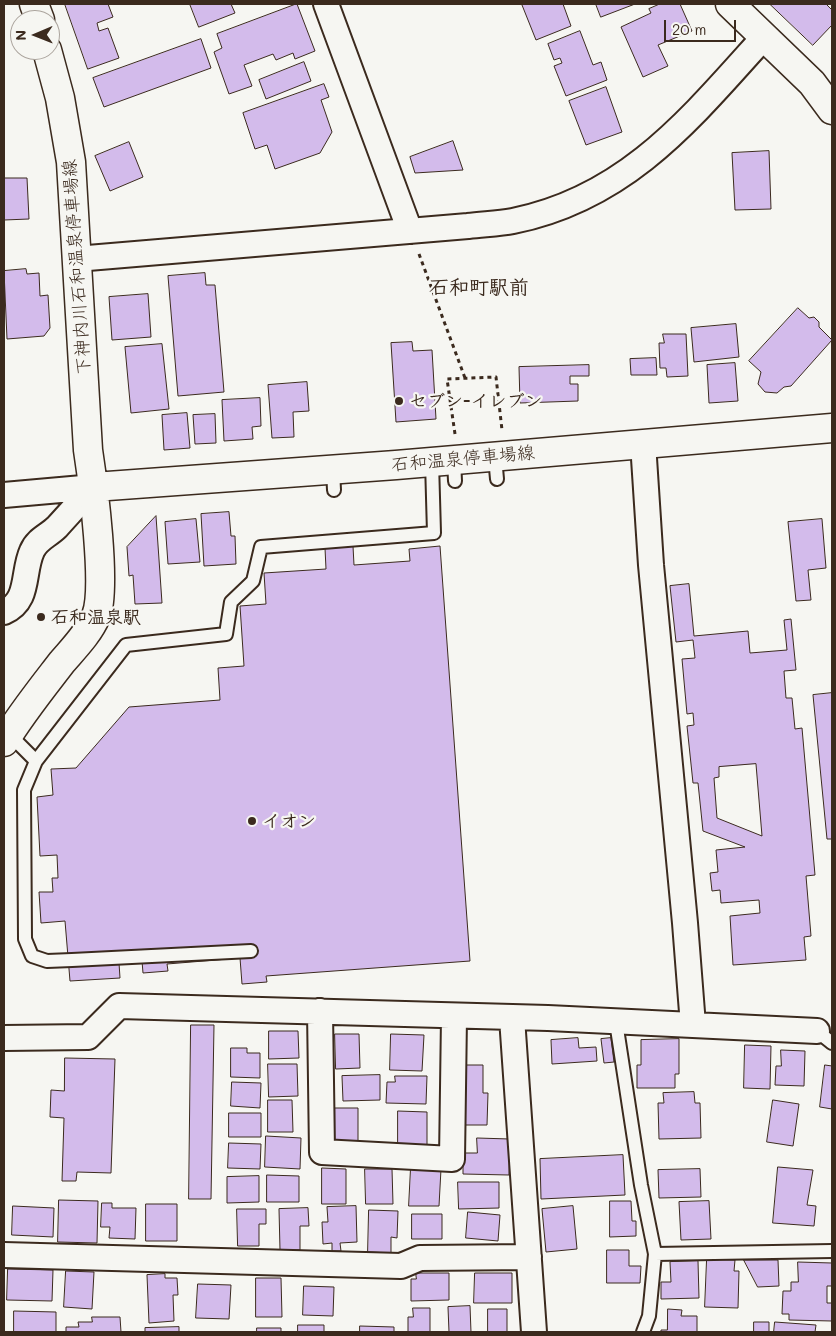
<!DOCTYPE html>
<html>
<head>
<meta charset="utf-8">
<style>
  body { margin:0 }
  #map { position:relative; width:836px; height:1336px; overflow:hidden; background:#f6f6f2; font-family:Mali,sans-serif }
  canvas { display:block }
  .frame { position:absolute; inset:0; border:5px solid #3b2a1e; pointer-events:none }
  .north { position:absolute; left:10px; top:10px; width:50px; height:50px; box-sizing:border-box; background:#f6f6f2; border:1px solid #aba49d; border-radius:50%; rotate:269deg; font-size:14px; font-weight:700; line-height:20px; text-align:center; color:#3b2a1e }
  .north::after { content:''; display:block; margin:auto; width:18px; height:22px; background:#3b2a1e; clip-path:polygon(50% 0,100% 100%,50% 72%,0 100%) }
  .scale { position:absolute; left:664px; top:20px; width:72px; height:22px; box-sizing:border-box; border:2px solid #3b2a1e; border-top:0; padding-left:6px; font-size:15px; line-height:18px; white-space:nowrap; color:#3b2a1e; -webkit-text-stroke:4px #f6f6f2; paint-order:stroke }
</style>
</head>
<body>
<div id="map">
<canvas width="836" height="1336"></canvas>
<div class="frame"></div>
<div class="north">N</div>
<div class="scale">20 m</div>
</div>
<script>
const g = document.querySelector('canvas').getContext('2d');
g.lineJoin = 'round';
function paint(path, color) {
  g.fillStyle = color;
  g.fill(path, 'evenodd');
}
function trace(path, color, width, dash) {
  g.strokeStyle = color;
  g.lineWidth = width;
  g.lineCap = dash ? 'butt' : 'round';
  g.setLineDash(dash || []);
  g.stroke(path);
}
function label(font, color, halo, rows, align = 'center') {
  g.font = font + ' Mali,"Klee One",sans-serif';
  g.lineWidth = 4.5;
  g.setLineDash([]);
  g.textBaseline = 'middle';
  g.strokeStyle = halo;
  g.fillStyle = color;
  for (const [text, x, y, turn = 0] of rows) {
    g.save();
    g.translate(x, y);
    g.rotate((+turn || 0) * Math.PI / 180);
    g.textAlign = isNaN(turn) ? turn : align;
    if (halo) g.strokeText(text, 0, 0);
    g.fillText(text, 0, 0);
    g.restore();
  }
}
const building = new Path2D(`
  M65,4H108L113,17L97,23L99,31L108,28L119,58L88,69Z
  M190,4H231L235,13L199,27Z
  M297,4L315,51L295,59L293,53L276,60L273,54L244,65L252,86L229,94L214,52L222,48L217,34Z
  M526,4H563L571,26L536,40L522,5Z
  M596,4H635L601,17Z
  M660,4H680L692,31L658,45L668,66L643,77L621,27L651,13L649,9Z
  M770,4H826L832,10V25L813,45Z
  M580,31L593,65L601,62L607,80L566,96L554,66L562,63L560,58L554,60L548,44Z
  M201,39L211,68L104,107L93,78Z
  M304,62L311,81L266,99L259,80Z
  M324,84L329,97L321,100L332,132L320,153L275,169L267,145L255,149L243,113Z
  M606,87L622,132L586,145L569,101Z
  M453,141L463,170L415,173L410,157Z
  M129,142L143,177L110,191L95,156Z
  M769,151L771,209L735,210L732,153Z
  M4,178H27L29,219L4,220Z
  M26,269L27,274L39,273L40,296L48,295L50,328L44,336L7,339L4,271Z
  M205,273L206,285H215L224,392L178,396L168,276Z
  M148,294L151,337L112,340L109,297Z
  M798,308L809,318L814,317L819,322V327L832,340L791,386L784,387L777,393L765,392L758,384L761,372L749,361Z
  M736,324L739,357L694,362L691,328Z
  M663,334H686L688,376L667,377L666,368H660L659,343H664Z
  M412,342L413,351L432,350L436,419L396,422L391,343Z
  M162,344L169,409L131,413L125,347Z
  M656,358L657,375H631L630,359Z
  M735,363L738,401L709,403L707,365Z
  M589,365V376H570V384H578V401L520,403L519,367Z
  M307,382L309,411L293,412L294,437L272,438L268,385Z
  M260,398L261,426L252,427L253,439L224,441L222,400Z
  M187,413L190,448L164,450L162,415Z
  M215,414L216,443L195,444L193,415Z
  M229,512L231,536H235L236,564L204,566L201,514Z
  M156,516L162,603L135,604L133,575L129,576L127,547Z
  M196,519L200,562L168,564L165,522Z
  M822,519L826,568L808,570L811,600L796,601L788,522Z
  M353,546L354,565L410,561L409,549L440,546L470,961L266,976L267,982L242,984L240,958L167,964L168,971L143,973L142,961L119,963L120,978L70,981L65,921L41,923L39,892H53L52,878H58L57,855L40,856L37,797L53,795L51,769L76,768L129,707L220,700L218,668L244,666L240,606L266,604L264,573L326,569L325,548Z
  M689,584L694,636L748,631L750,653L787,650L784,620L791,619L796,670L784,671L786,698H792L795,729L802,728L815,875L806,876L811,936L804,937L806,960L733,965L730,916L760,913L759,900L721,903L720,890L712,891L710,873L718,872L716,850L745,847L703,831L698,783H693L687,726L694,725L693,713L687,714L682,659L695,658L693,640L676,642L670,586ZM756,764L762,836L717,818L714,778L719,777V767Z
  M832,693V839H827L813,695Z
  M191,1025H214L211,1199H189Z
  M269,1031H298L299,1058L269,1059Z
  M335,1034H359L360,1068L336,1069Z
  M391,1034L424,1035L422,1071L390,1070Z
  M578,1038L579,1048L596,1047L597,1061L552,1064L551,1040Z
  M611,1038L614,1062L604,1063L601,1039Z
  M679,1039V1074H675V1088H637V1065H641V1040Z
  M745,1045L771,1046L770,1089L744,1088Z
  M231,1048H247V1053H260V1078L231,1077Z
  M781,1050L805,1051L804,1086L775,1085L776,1066H781Z
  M65,1058L115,1059L111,1173L77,1172L76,1181H62L64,1118L50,1117L51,1090L64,1091Z
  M268,1064H297L298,1096L269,1097Z
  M462,1065H483V1093H488L487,1125H462Z
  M825,1065L832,1066V1109L820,1107Z
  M380,1075V1100L343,1101L342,1076Z
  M395,1076H427L426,1104L386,1103L387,1082H395Z
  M232,1082L261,1083L260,1108L231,1106Z
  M694,1092L695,1103H700L701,1138L659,1139L658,1103H664L663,1093Z
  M268,1100H292L293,1132H268Z
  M773,1100L799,1104L793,1146L767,1142Z
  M335,1108H358V1144H335Z
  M398,1111L427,1112V1147H398Z
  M229,1113H261V1137H229Z
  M266,1136L301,1138L300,1169L265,1167Z
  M477,1138L510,1139L509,1175L463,1174V1153H477Z
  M229,1143L261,1144L260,1169L228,1168Z
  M623,1155L625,1195L541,1199L540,1159Z
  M411,1167L441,1169L439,1206H409Z
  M778,1167L813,1170L807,1205L816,1206L814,1226L773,1223Z
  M322,1168L346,1169V1204H322Z
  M365,1169H392L393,1204H366Z
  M700,1169L701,1197L659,1198L658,1170Z
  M267,1175L299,1176V1202H267Z
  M259,1176V1202L227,1203V1177Z
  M458,1182H499V1208L459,1209Z
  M59,1200L98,1201L97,1243L58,1242Z
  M610,1201H631L632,1221H636V1236L610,1237Z
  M709,1201L711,1239L681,1240L679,1202Z
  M102,1203H112V1208H136L135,1239L109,1238L110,1227H101Z
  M146,1204H177V1241H146Z
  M13,1206L54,1208L53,1237L12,1235Z
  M356,1206L357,1242L340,1243L341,1251H332V1243L323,1244L322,1222H328L327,1207Z
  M573,1206L577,1249L546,1252L542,1209Z
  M308,1208L309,1226H300V1250H280L279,1209Z
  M237,1209H266V1224H259V1246H238Z
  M369,1210L398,1211L397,1238L391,1237V1253L368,1252Z
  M468,1212L500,1215L498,1241L466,1238Z
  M412,1214H442V1239H412Z
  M607,1250H629V1266H641L640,1283H607Z
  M707,1259L735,1260L734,1271H739L738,1308L705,1307Z
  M744,1260H778L779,1286L758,1287Z
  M698,1261L699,1298L661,1299V1282H671L670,1262Z
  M798,1262L832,1263V1286H827V1303H832V1321L789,1320V1314H782L783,1291H791V1282H798Z
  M8,1269L53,1270L52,1301L7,1300Z
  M66,1271L94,1272L92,1309L64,1307Z
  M416,1273H449V1300L411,1301V1279H416Z
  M475,1273H512V1303H474Z
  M165,1274V1278H177L178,1295H173L174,1321L149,1323L147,1275Z
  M256,1278H281L282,1317H256Z
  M198,1284L231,1285L229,1319L196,1318Z
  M304,1286L334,1287L333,1316L303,1315Z
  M470,1306L471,1332H449L448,1307Z
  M413,1308H430V1332H408V1317H413Z
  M488,1309H507V1332H488Z
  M668,1309L682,1310L681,1316H697V1332H661V1330H667Z
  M14,1311L56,1312V1332H14Z
  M92,1317H120L121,1332H66V1327H79L78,1322H92Z
  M754,1322H769V1332H754Z
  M775,1322L816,1325L815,1332H774Z
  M298,1325H324V1332H298Z
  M360,1326L394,1327V1332H360Z
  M179,1327V1332H145V1328Z
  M257,1328H281V1332H257Z`);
const path = new Path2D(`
  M419,254L465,378
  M455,434L447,379L496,377L502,430`);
const lane = new Path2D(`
  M495,457L497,479
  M454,460L455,481
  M333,470L334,490
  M9,734L36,761
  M251,951L72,960L47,961L32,956L25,939L24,790L36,761L126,645L226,634L231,602L253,581L261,547L434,533L432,462
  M616,1022L641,1185L655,1254L649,1316L643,1332
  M817,1031L832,1043
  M655,1254L832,1251`);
const street = new Path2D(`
  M326,4L410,231
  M76,259L468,226C483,224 498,224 513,221C627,198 690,119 764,37
  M643,443L651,565L685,923L693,1025
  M4,495L94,487
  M4,612C30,601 22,573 32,551C37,539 48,536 57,527C69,514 81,500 94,487
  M320,1011L322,1152L452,1159L454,1017
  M512,1018L534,1332
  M4,1038L88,1037L119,1006L548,1018L817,1031
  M4,1255L401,1266L420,1258L529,1257`);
const secondary = new Path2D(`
  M34,4L40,20
  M730,4L812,83L832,110
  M94,487L396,465L832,428
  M4,742C21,714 42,688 62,662C74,648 89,633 96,616C107,588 93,483 88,450L71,162L60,98L47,50`);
const markers = [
  [399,401,5,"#3b2a1e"],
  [41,617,5,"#3b2a1e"],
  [252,821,5,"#3b2a1e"]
];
const streetNames = [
  ["下神内川石和温泉停車場線",77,267,-94],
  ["石和温泉停車場線",463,459,-5]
];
const poiNames = [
  ["セブン-イレブン",409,401],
  ["石和温泉駅",51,617],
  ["イオン",262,821]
];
const quarterNames = [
  ["石和町駅前",479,288]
];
paint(building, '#d3bbeb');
trace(building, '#3b2a1e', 1);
trace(lane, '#3b2a1e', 16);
trace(street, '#3b2a1e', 28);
trace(secondary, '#3b2a1e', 31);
trace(path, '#3b2a1e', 3, [4, 4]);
trace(lane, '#f6f6f2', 12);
trace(street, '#f6f6f2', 24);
trace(secondary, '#f6f6f2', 28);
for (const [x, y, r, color] of markers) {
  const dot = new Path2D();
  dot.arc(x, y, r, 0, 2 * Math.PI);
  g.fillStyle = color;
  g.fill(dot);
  trace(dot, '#f6f6f2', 2);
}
label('18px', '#3b2a1e', '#f6f6f2', streetNames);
label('bold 18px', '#3b2a1e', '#f6f6f2', poiNames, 'left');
label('bold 20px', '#3b2a1e', '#f6f6f2', quarterNames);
</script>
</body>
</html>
